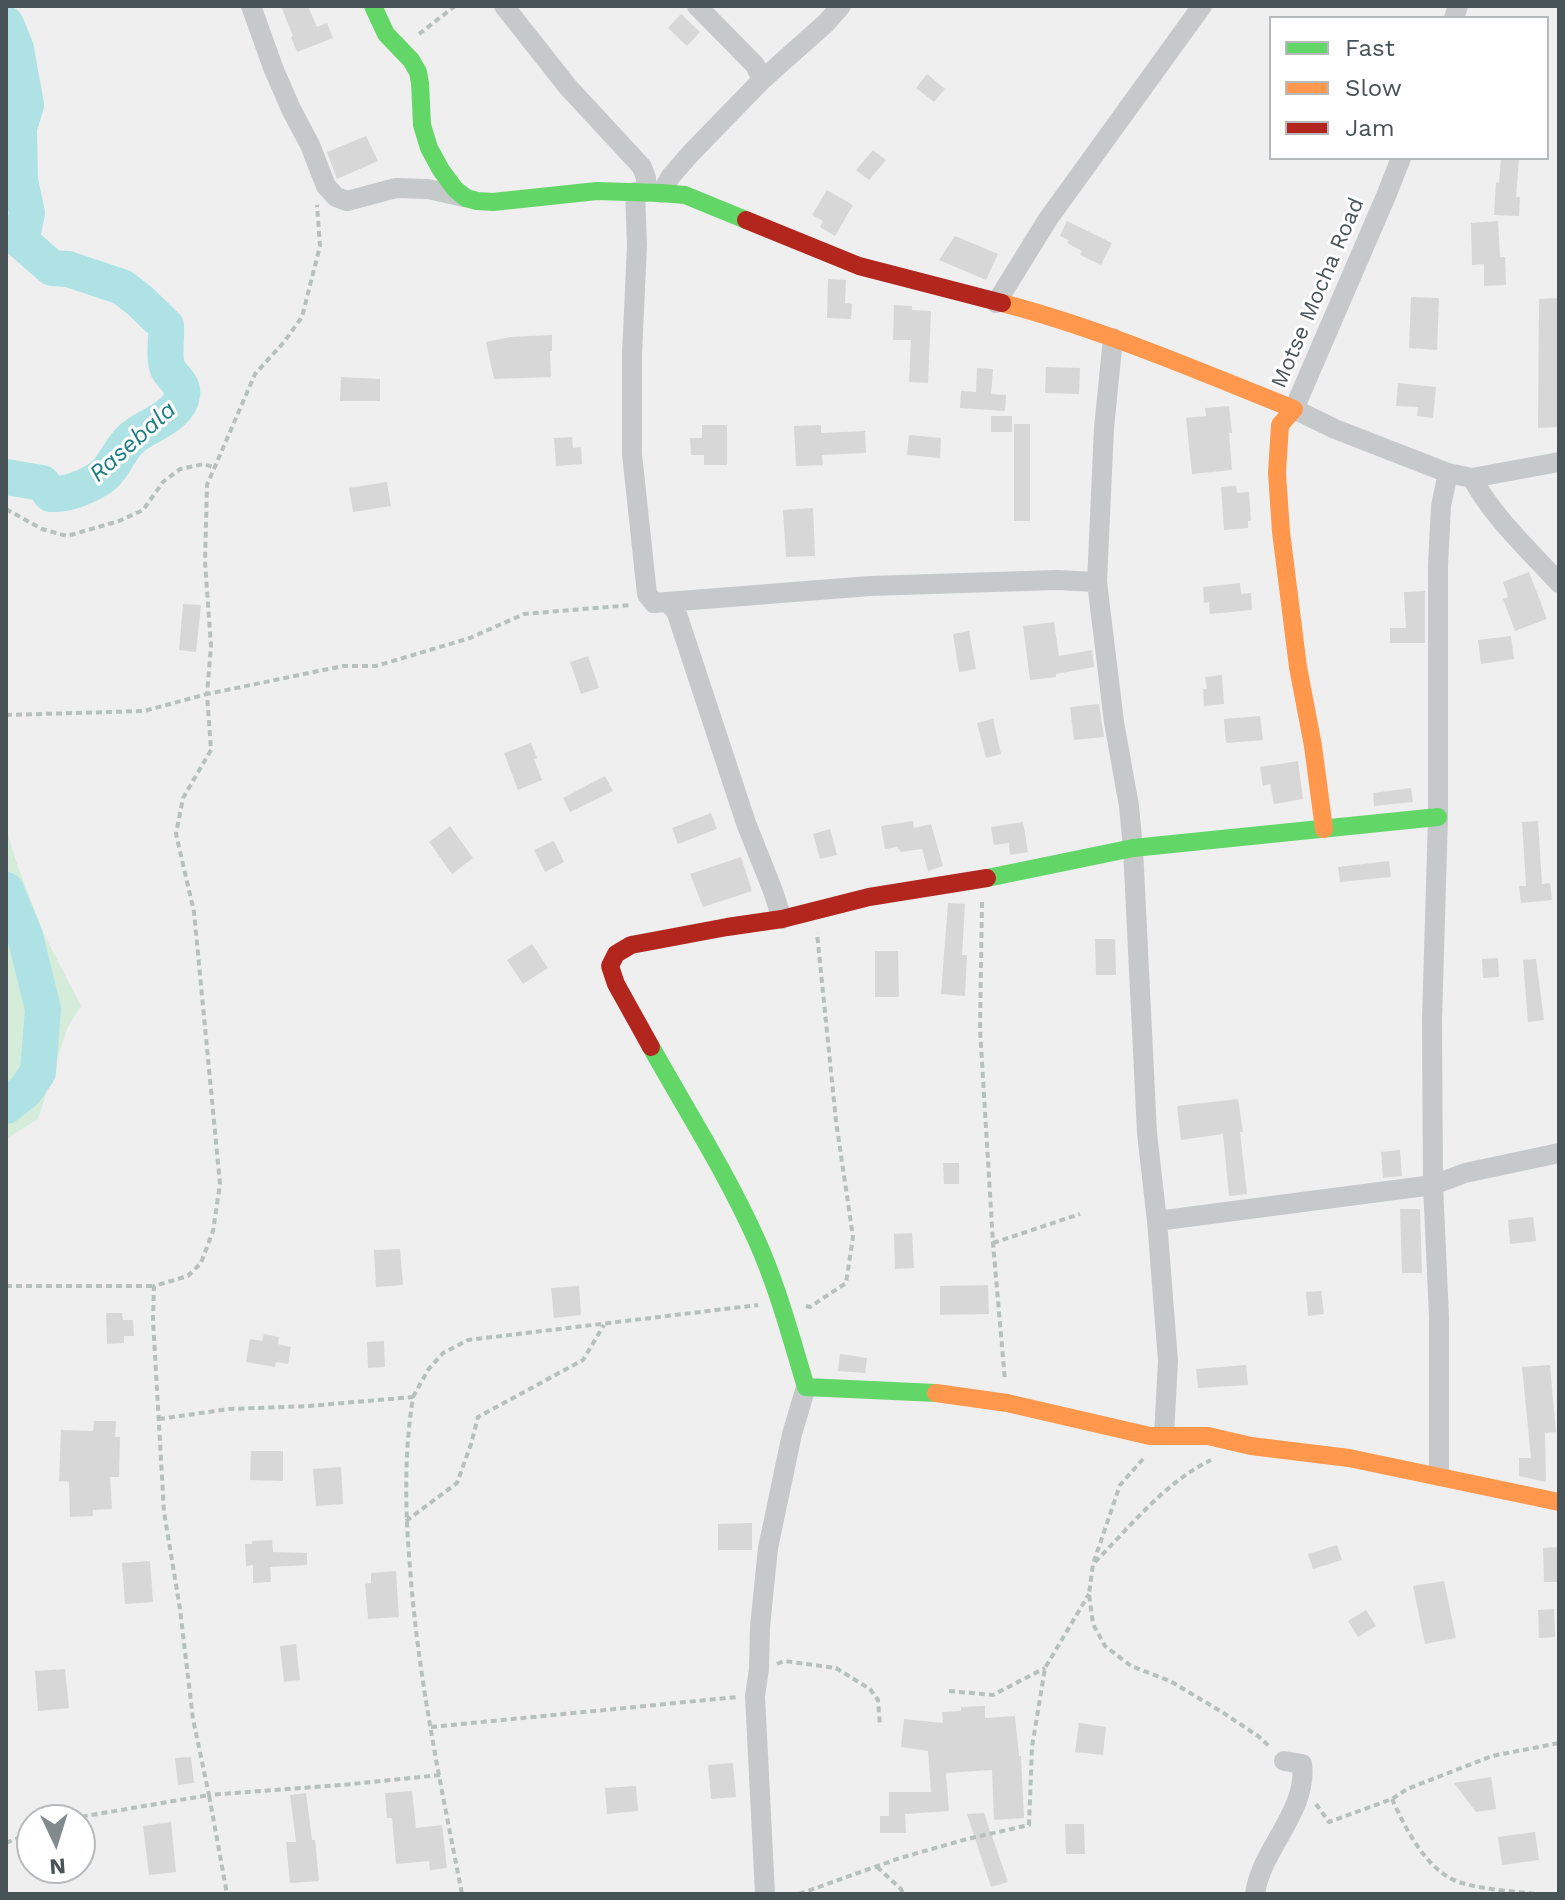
<!DOCTYPE html>
<html>
<head>
<meta charset="utf-8">
<style>
  body { margin:0 }
  #map { position:relative; width:1565px; height:1900px; overflow:hidden; background:#efefef; font-family:"Work Sans",sans-serif }
  canvas { display:block }
  .frame { position:absolute; inset:0; border:8px solid #485358; pointer-events:none }
  .legend { position:absolute; left:1269px; top:16px; width:280px; height:144px; box-sizing:border-box; background:#fff; border:2px solid #b6babc; margin:0; padding:10px 14px; list-style:none; font-size:24px; color:#485358 }
  .legend li { display:flex; align-items:center; gap:16px; height:40px }
  .legend b { width:40px; border:2px solid #b6babc }
  .north { position:absolute; left:16px; top:1804px; width:80px; height:80px; box-sizing:border-box; background:#fff; border:2px solid #b6babc; border-radius:50%; rotate:176deg; font-size:22px; font-weight:700; line-height:32px; text-align:center; color:#485358 }
  .north::after { content:''; display:block; margin:auto; width:28px; height:36px; background:#828a8d; clip-path:polygon(50% 0,100% 100%,50% 72%,0 100%) }
</style>
</head>
<body>
<div id="map">
<canvas width="1565" height="1900"></canvas>
<div class="frame"></div>
<ul class="legend">
<li><b style="height:10px;background:#63d668"></b>Fast</li>
<li><b style="height:10px;background:#ff974d"></b>Slow</li>
<li><b style="height:10px;background:#b3261e"></b>Jam</li>
</ul>
<div class="north">N</div>
</div>
<script>
const g = document.querySelector('canvas').getContext('2d');
g.lineJoin = 'round';
function paint(path, color) {
  g.fillStyle = color;
  g.fill(path, 'evenodd');
}
function trace(path, color, width, dash) {
  g.strokeStyle = color;
  g.lineWidth = width;
  g.lineCap = dash ? 'butt' : 'round';
  g.setLineDash(dash || []);
  g.stroke(path);
}
function label(font, color, halo, rows, align = 'center') {
  g.font = font + ' "Work Sans",sans-serif';
  g.lineWidth = 6;
  g.setLineDash([]);
  g.textBaseline = 'middle';
  g.strokeStyle = halo;
  g.fillStyle = color;
  for (const [text, x, y, turn = 0] of rows) {
    g.save();
    g.translate(x, y);
    g.rotate((+turn || 0) * Math.PI / 180);
    g.textAlign = isNaN(turn) ? turn : align;
    if (halo) g.strokeText(text, 0, 0);
    g.fillText(text, 0, 0);
    g.restore();
  }
}
const green = new Path2D(`
  M6,828L18,867L44,934L81,1006L67,1029L38,1119L6,1139Z`);
const river = new Path2D(`
  M6,24L16,49L26,105L19,128L20,180L27,213L21,241L52,268L68,269L122,287L139,300L166,326C167,339 163,357 168,369C173,378 184,384 182,395C179,417 147,425 132,438C118,450 114,471 97,480C84,488 66,495 51,494L42,483L6,477
  M6,890L25,936L43,1009L38,1072L25,1091L6,1106`);
const building = new Path2D(`
  M281,6H308L317,27L327,23L333,38L297,52L291,37L293,36Z
  M681,14L700,32L687,46L668,28Z
  M927,74L945,89L934,102L916,88Z
  M366,136L378,161L337,179L327,152Z
  M873,150L886,160L869,180L856,170Z
  M1501,158H1519L1516,197H1520L1519,216L1494,215L1496,182L1499,183Z
  M827,190L853,205L835,236L820,227L823,221L812,215Z
  M1067,221L1112,243L1101,265L1080,255L1082,251L1067,243L1069,240L1060,236Z
  M1498,221L1500,257H1505L1506,285L1484,286V264L1472,265L1471,223Z
  M955,236L998,254L986,280L939,260Z
  M828,279L846,280L845,303L852,304L851,319L827,318Z
  M1411,297L1439,298L1437,350L1409,348Z
  M1559,298V427L1538,428L1539,299Z
  M894,305L912,306V310L931,311L928,383L909,382L911,340H893Z
  M552,335V351H550L551,377L494,379L486,342L510,337Z
  M1046,367L1080,368L1079,394L1045,393Z
  M977,368L993,369L991,394L1006,395L1005,411L960,408L961,391L976,392Z
  M341,377L380,379V401H340Z
  M1398,383L1436,387L1433,418L1417,416L1418,407L1396,406Z
  M1229,406L1232,433H1229L1232,470L1192,474L1186,418L1206,416L1205,408Z
  M991,416H1012V432H991Z
  M1014,424H1030V521H1014Z
  M702,425H727V465H704V455H691L690,438H702Z
  M821,425V433L865,431L866,453L822,455L823,465L796,466L794,426Z
  M909,435L941,438L940,458L907,455Z
  M572,437L573,448L581,447L582,464L556,466L554,438Z
  M387,482L391,506L353,512L349,488Z
  M1236,486L1237,493L1249,492L1251,521H1248V528L1224,530L1221,487Z
  M813,508L815,556L786,557L783,510Z
  M1529,572L1547,619L1515,631L1503,599L1508,597L1503,582Z
  M1240,583L1241,594L1251,593L1252,610L1210,614L1209,602L1204,603L1203,587Z
  M1425,591V643H1390V628H1406L1404,592Z
  M183,604L201,605L196,652L179,650Z
  M1054,622L1059,656L1092,650L1094,667L1056,674V677L1030,680L1023,626Z
  M969,631L976,669L959,672L953,634Z
  M1511,636L1514,659L1481,664L1478,640Z
  M588,656L599,688L581,694L570,662Z
  M1222,675L1224,704L1204,706L1203,689H1207L1205,677Z
  M1099,704L1104,737L1074,740L1070,707Z
  M1260,716L1263,740L1226,743L1224,719Z
  M993,719L1001,754L986,758L977,723Z
  M531,743L537,758L534,759L542,780L518,790L504,753Z
  M1298,761L1303,799L1274,804L1270,784L1263,786L1260,767Z
  M605,776L613,791L570,812L563,798Z
  M1411,788L1413,802L1374,806L1373,793Z
  M711,813L717,829L678,844L672,828Z
  M913,821L914,828L931,824L943,866L928,871L922,849L901,852L897,847L885,849L881,826Z
  M1538,821L1542,884L1550,883L1552,900L1521,903L1519,886H1526L1522,822Z
  M1023,822L1028,852L1010,855L1009,843L994,845L991,827Z
  M450,826L473,858L452,874L429,842Z
  M830,829L837,855L820,859L813,834Z
  M554,841L564,862L545,872L534,850Z
  M741,857L752,891L703,907L690,874Z
  M1389,861L1391,877L1340,882L1338,867Z
  M948,903L965,904L962,955H967L965,996L941,994Z
  M1095,939H1115L1116,975H1096Z
  M532,944L548,968L523,984L507,960Z
  M875,951H898L899,997H875Z
  M1498,958L1499,977L1483,978L1482,959Z
  M1536,959L1544,1020L1528,1022L1523,960Z
  M1238,1099L1243,1132H1240L1247,1194L1229,1196L1223,1134L1181,1140L1177,1106Z
  M1400,1150L1402,1176L1383,1178L1381,1152Z
  M943,1163H959V1184H944Z
  M1400,1209H1420L1422,1273H1402Z
  M1533,1217L1536,1241L1510,1244L1508,1220Z
  M912,1233L914,1268L895,1269L894,1234Z
  M400,1249L403,1285L376,1287L374,1250Z
  M988,1285L989,1314L940,1315V1286Z
  M579,1286L581,1315L554,1318L551,1288Z
  M1321,1291L1324,1314L1308,1316L1306,1292Z
  M106,1313H122L123,1320H133L134,1336H124V1343L107,1344Z
  M264,1334L279,1337L278,1344L291,1347L288,1364L276,1362L275,1367L246,1362L250,1339L262,1341Z
  M384,1341L385,1367L368,1368L367,1342Z
  M840,1354L867,1358L865,1373L838,1371Z
  M1246,1365L1248,1385L1198,1388L1196,1369Z
  M1550,1365L1556,1432L1545,1433L1546,1482L1519,1476V1458H1531L1522,1367Z
  M94,1421H116L115,1437H120L119,1477H110L112,1509L93,1510V1516L70,1517L69,1482L59,1481L61,1430L93,1431Z
  M251,1451H283V1481L250,1480Z
  M341,1467L343,1504L316,1506L313,1469Z
  M752,1523V1550H718V1524Z
  M272,1540L273,1552L307,1553V1565L270,1567L271,1582L253,1583V1565L246,1566L245,1544H252V1541Z
  M1337,1545L1342,1560L1313,1569L1308,1554Z
  M1559,1547V1582H1544L1543,1548Z
  M150,1561L153,1602L125,1604L122,1563Z
  M396,1571L399,1617L368,1619L365,1584L371,1583V1573Z
  M1444,1581L1456,1638L1425,1644L1413,1586Z
  M1554,1609L1555,1637L1539,1638L1538,1610Z
  M1366,1610L1376,1626L1358,1637L1348,1621Z
  M296,1644L300,1680L284,1682L280,1646Z
  M65,1669L69,1708L38,1711L35,1671Z
  M985,1706V1718L1015,1716L1019,1756H1021L1024,1818L994,1820L992,1770L946,1773L949,1811L905,1814L906,1833H880V1816H889V1792H931L928,1751L901,1747L904,1719L943,1723L942,1712L961,1711V1707Z
  M1079,1723L1106,1727L1103,1755L1075,1752Z
  M191,1757L194,1783L178,1785L175,1758Z
  M733,1763L736,1797L711,1799L708,1765Z
  M1491,1777L1496,1809L1476,1812L1454,1783Z
  M636,1786L638,1811L607,1814L605,1788Z
  M412,1791L416,1828L442,1825L447,1868L430,1870L429,1861L396,1864L392,1818H387L385,1793Z
  M306,1793L312,1840H315L319,1881L290,1883L286,1842H296L290,1795Z
  M984,1813L1008,1882L991,1887L967,1814Z
  M171,1822L176,1872L149,1875L143,1826Z
  M1065,1824H1084L1085,1854H1066Z
  M1535,1832L1539,1860L1502,1865L1498,1837Z`);
const path = new Path2D(`
  M419,34L455,6
  M6,509L42,529L67,536L119,521L143,510L163,482L180,469L204,464L215,468
  M6,715L144,711L207,694L211,646L205,562L207,485L255,374L284,342L302,317L320,246L317,205
  M982,902L980,1029L993,1243L1005,1381
  M993,1243L1080,1214
  M6,1286H154
  M806,1306L810,1307L846,1283L853,1237L836,1121L817,933
  M413,1397L428,1370L443,1353L468,1340L758,1305
  M159,1419L229,1409L309,1406L413,1397C404,1454 405,1510 410,1568C418,1678 441,1786 462,1894
  M1143,1459L1120,1485L1093,1564L1089,1594L1093,1624L1105,1646L1131,1666L1170,1681L1222,1712L1258,1736L1271,1748
  M406,1521L457,1483L471,1444L478,1417L583,1360L604,1325
  M1095,1562C1131,1526 1164,1483 1211,1460
  M777,1664L784,1661L836,1668L870,1689L878,1700L880,1726
  M949,1691L993,1695L1045,1668
  M431,1727L737,1697
  M440,1775L342,1785L209,1795L193,1719L180,1609L164,1512L153,1320L154,1286L188,1276L201,1263L213,1231L220,1184L194,912L176,834L183,798L211,750L207,694L343,666H376L470,638L524,614L632,605
  M1392,1799C1405,1828 1428,1874 1462,1883C1486,1890 1512,1891 1536,1894
  M1316,1804L1329,1822L1392,1799L1407,1789L1492,1756L1559,1743
  M62,1820L209,1795L227,1894
  M6,1843L32,1832
  M877,1867L901,1889L903,1894
  M799,1894L900,1858L967,1839L1029,1825L1032,1747L1045,1668L1089,1594`);
const street = new Path2D(`
  M251,6L274,70L291,109L310,145L326,186L336,197L347,201L396,188L428,189L464,197
  M504,6L568,87L642,167L646,178V192
  M697,6L755,65L762,80
  M1454,18L1458,6
  M1401,158L1386,196L1294,409L1335,429L1448,473L1472,478L1559,462
  M635,192L637,245L632,355V454L647,594L654,603L870,586L1057,580L1097,582
  M661,193L671,176L692,152L762,80L826,23L841,6
  M996,303L1048,219L1202,6
  M1113,338L1104,428L1097,582L1114,722L1129,806L1133,848L1147,1133L1157,1221L1168,1361L1164,1435
  M1472,478C1493,517 1529,550 1559,583
  M667,602L676,611L746,823L773,891L782,919
  M1157,1221L1433,1185L1465,1173L1559,1153
  M1439,1476V1317L1433,1185L1432,1020L1438,817V565L1441,506L1448,473
  M765,1894L755,1696L759,1669L760,1627L768,1548L792,1434L806,1387
  M1255,1894C1261,1849 1308,1811 1302,1764L1284,1761`);
const fast = new Path2D(`
  M373,6L386,34L411,60L418,72L420,83L422,125L429,148L441,170L455,189L466,198L477,201L493,202L597,191L661,193L685,195L746,220
  M987,878L1133,848L1438,817
  M651,1047C687,1111 727,1174 757,1241C778,1288 791,1338 806,1387L936,1393`);
const slow = new Path2D(`
  M1002,303C1102,329 1198,371 1294,409L1280,425L1277,473L1281,532L1298,667L1313,746L1324,829
  M936,1393L1007,1403L1150,1436H1208L1251,1446L1349,1458L1559,1502`);
const jam = new Path2D(`
  M746,220L859,266L1002,303
  M651,1047L616,984L610,966L616,954L631,945L727,927L782,919L869,897L987,878`);
const streetNames = [
  ["Motse Mocha Road",1318,293,-67]
];
const waterNames = [
  ["Rasebala",133,442,-42]
];
paint(green, '#d6ecda');
trace(river, '#afe2e4', 36);
paint(building, '#d7d7d8');
trace(path, '#b7c0bc', 4, [6, 4]);
trace(street, '#c6c9ca', 20);
trace(fast, '#63d668', 18);
trace(slow, '#ff974d', 18);
trace(jam, '#b3261e', 18);
label('22px', '#485358', '#fff', streetNames);
label('italic 24px', '#1c7e82', '#fff', waterNames);
</script>
</body>
</html>
